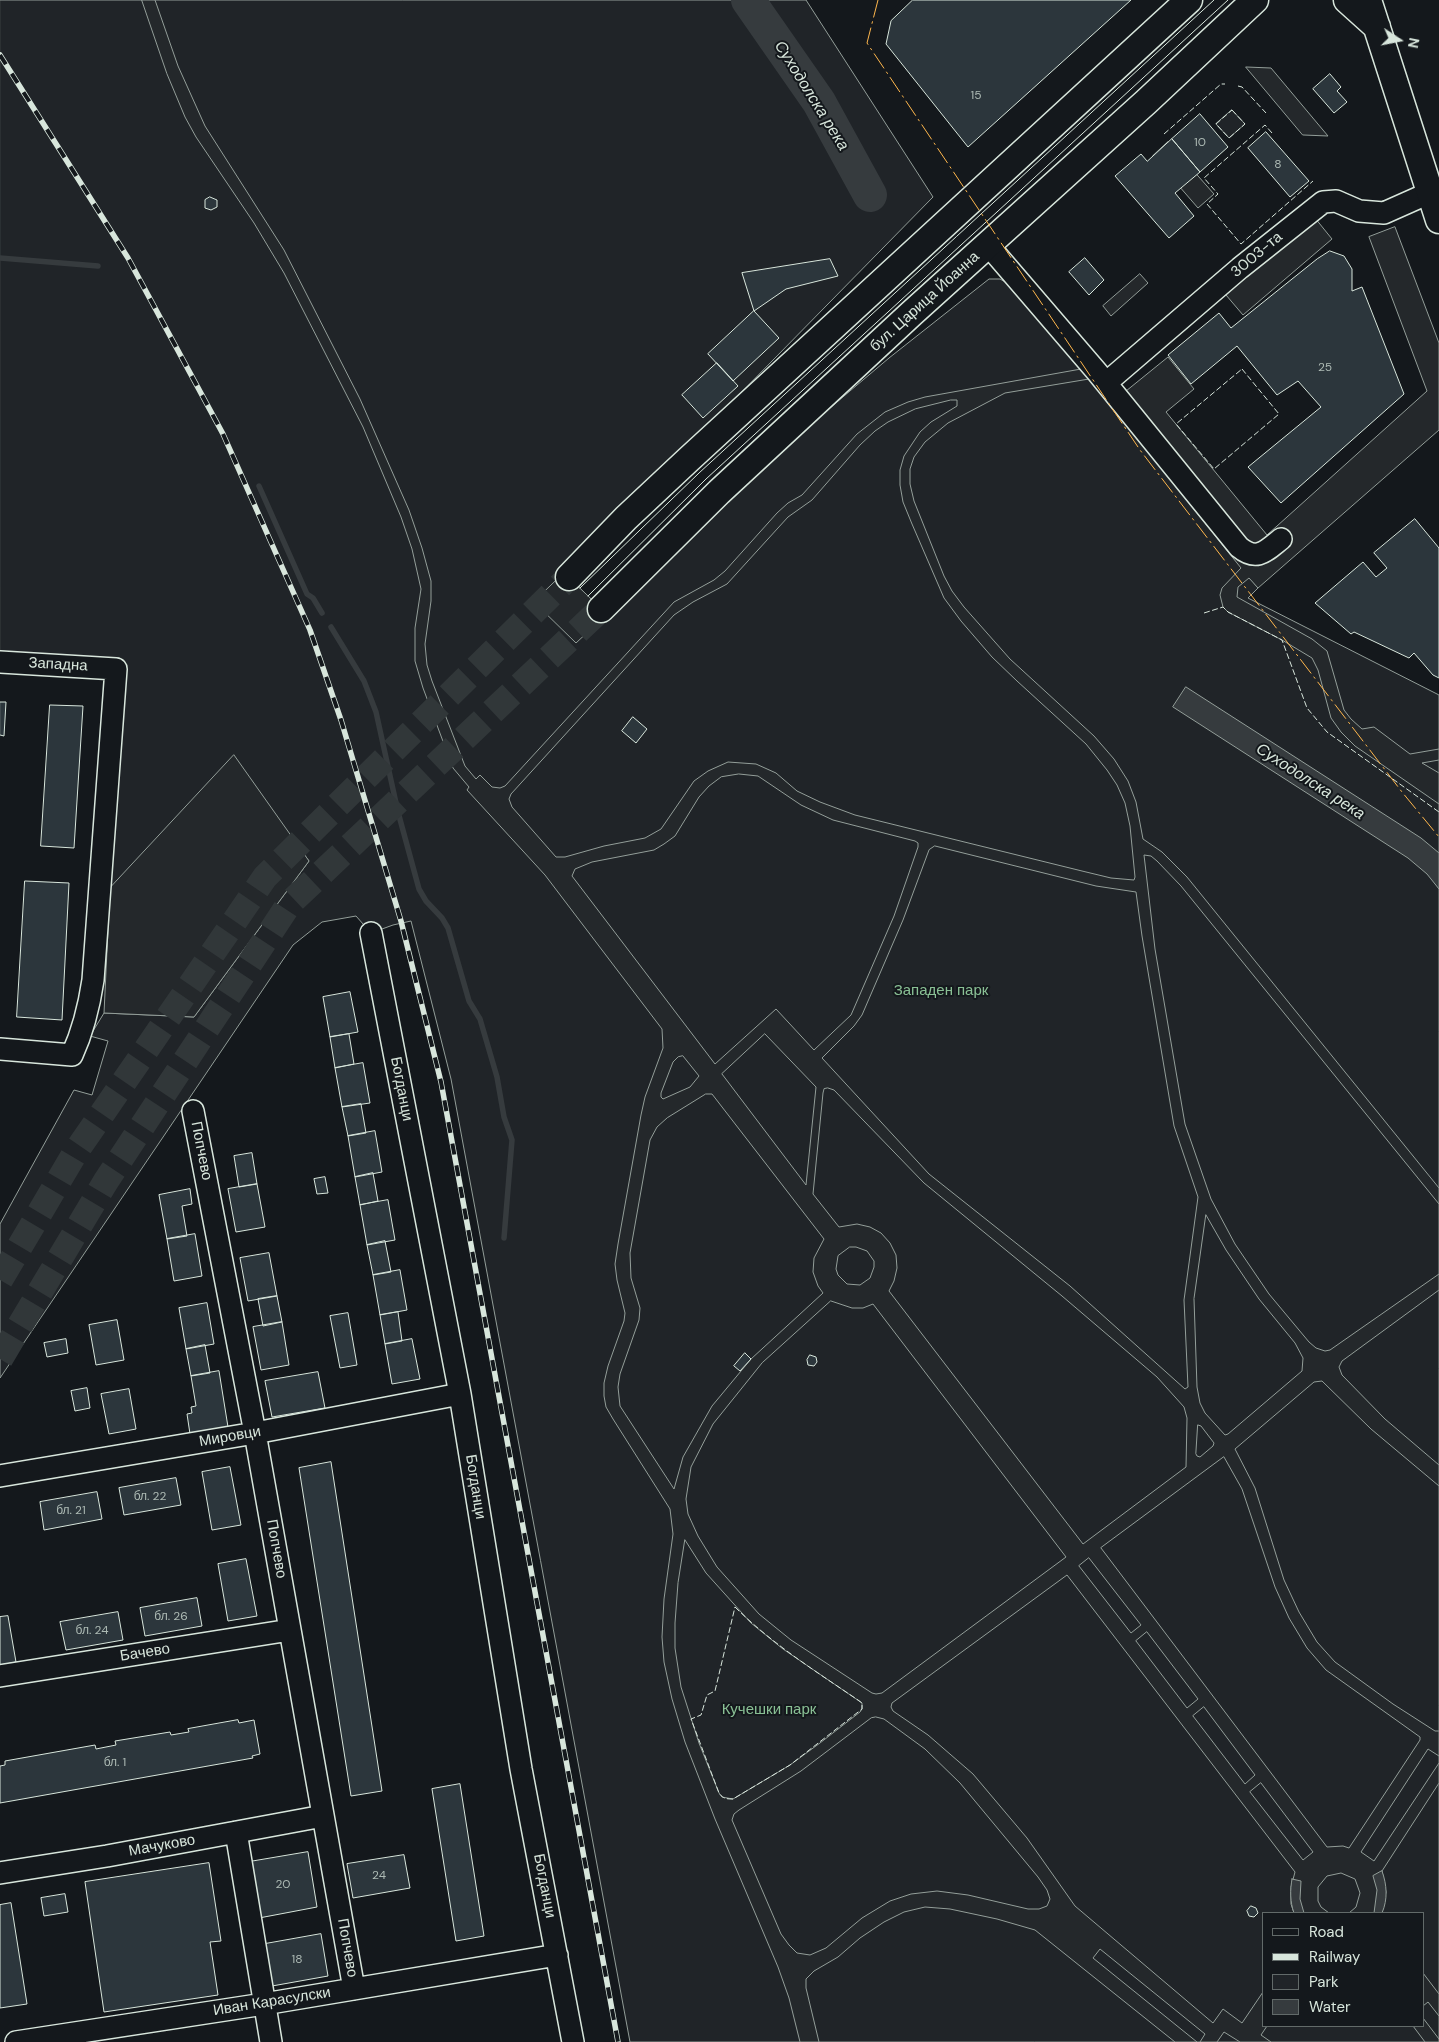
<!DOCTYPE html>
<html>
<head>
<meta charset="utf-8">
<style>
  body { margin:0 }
  #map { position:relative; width:1439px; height:2042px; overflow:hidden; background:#14181c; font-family:"DM Sans",sans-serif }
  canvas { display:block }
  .legend { position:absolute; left:1262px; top:1912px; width:162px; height:115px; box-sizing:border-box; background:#14181c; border:1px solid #626a69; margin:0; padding:6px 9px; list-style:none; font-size:15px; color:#d8e6dc }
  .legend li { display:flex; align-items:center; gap:10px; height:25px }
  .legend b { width:25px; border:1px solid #626a69 }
  .north { position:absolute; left:1374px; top:15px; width:50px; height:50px; -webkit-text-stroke:4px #14181c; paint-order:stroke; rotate:101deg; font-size:14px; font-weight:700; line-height:20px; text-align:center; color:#d8e6dc }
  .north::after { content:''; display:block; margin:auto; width:18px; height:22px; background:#d8e6dc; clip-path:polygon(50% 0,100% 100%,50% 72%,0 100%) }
</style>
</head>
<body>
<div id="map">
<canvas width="1439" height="2042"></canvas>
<ul class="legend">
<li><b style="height:6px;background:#14181c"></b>Road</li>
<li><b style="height:6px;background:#d8e6dc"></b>Railway</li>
<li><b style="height:14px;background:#202428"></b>Park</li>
<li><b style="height:14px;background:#363b3e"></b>Water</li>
</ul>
<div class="north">N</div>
</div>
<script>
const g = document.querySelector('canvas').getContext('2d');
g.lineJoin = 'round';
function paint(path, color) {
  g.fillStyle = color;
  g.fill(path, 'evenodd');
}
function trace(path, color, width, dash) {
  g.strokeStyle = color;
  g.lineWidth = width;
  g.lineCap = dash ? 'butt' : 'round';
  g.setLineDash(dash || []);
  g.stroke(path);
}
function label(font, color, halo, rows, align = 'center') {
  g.font = font + ' "DM Sans",sans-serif';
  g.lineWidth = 4;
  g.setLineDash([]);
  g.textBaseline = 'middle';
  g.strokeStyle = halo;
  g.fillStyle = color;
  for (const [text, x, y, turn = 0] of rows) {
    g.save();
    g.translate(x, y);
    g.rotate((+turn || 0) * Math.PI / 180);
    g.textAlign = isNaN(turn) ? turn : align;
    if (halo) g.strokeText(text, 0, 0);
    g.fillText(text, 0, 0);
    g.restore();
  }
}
const green = new Path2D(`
  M0,0H806L933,197L564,573L601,609L792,440L889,358L989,279H1000L1007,283L1110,404L1258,588L1248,598L1439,695V2042H630L451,1079L411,921L393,925L371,933L356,916L322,922L293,945L0,1378V1224L74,1090L92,1095L108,1041L90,1036L104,1013L194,1017L309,861L289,834L110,888L116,669L0,662ZM1263,1913H1423V2026H1263Z
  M1232,110L1245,124L1229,138L1216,124Z`);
const parking = new Path2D(`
  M142,0H155L178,66L205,126L284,250L360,399L409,510L422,548L431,581V601L425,644L427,665L432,681L465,766L476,779L480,775L492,787L500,788L505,786L674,602L714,580L725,571L777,513L788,503L802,495L857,434L885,412L908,402L925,397L1081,369L1089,379L1005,393L948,423L925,442L914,457L910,469V484L914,501L944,576L952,591L964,607L1010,659L1094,736L1114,759L1128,781L1136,802L1143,839L1162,852L1187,877L1439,1188V1204L1181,886L1157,861L1151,856L1144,855L1155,949L1185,1124L1211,1199L1235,1244L1269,1294L1309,1342L1316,1348L1325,1351L1330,1350L1439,1274V1290L1342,1361L1339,1367L1342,1375L1385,1419L1439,1465V1486L1371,1429L1322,1381L1314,1382L1235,1449L1255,1488L1284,1580L1299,1612L1317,1642L1335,1662L1393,1704L1435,1731H1439V1756L1428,1749L1361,1852L1374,1861L1439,1763V1783L1382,1871L1386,1892L1382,1913H1349L1356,1907L1360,1893L1355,1879L1341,1873L1327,1876L1318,1887V1901L1321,1907L1329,1913H1294L1291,1904V1887L1295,1872L1067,1575L892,1703L891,1707L893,1711L928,1735L973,1774L1027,1838L1075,1906L1213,2023L1223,2009L1242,2023L1263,1992V2026H1267L1261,2035L1271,2042H1240L1224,2032L1217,2042H1200L1205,2034L1100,1949L1093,1958L1197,2042H1175L1035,1930L997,1919L950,1909L925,1907L904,1912L884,1922L860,1938L838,1957L814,1971L806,1979V1988L819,2042H800L789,1998L778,1967L715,1819L685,1742L672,1699L664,1662L662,1637L664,1599L673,1534L670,1509L613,1419L606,1407L604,1396V1383L608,1366L624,1321L625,1313L617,1280L615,1264L618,1244L641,1115L645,1097L663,1048L662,1029L545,875L467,790L469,787L453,768L423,688L415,661V628L421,589L412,549L401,517L363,427L284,273L254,223L196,137L185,117L167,74ZM951,400H957V406L931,422L920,432L904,456L900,470V485L903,502L912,524L944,598L961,621L992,657L1017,681L1086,744L1107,770L1117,785L1125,803L1130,826L1135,877L1134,880L1111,878L1082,871L855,815L820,802L797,791L776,773L756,764L728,762L708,771L694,781L661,829L645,838L604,846L565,857H556L512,807L509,799L511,794L674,615L693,602L727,584L788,517L812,500L860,445L875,431L888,422L915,409ZM739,774L758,776L801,805L833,820L915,841L918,843V847L894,916L851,1015L814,1050L776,1009L715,1064L572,876L575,869L592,862L654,850L664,844L675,836L699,797L709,786L721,777ZM935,846L1096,886L1136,892L1142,936L1174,1126L1198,1197L1184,1300L1188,1387L1185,1389L1070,1286L929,1174L822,1058L854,1026L862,1015L903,920L929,850ZM765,1034L816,1087L806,1185L722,1074ZM683,1056L699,1076L690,1087L663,1099L661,1097V1093L673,1062L678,1057ZM828,1088L834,1090L924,1183L1062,1296L1157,1377L1184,1407L1187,1418L1186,1467L1083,1544L889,1291L894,1281L897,1268L896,1255L890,1243L881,1233L870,1227L857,1224L839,1227L813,1194L823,1093L824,1089ZM706,1094H712L824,1239L814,1258L813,1272L818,1286L823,1293L751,1359L712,1406L683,1457L674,1489L620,1406L618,1387L620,1374L639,1320L640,1308L631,1278L630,1253L650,1140L657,1127L667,1118ZM1206,1215L1226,1250L1259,1299L1295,1343L1303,1358L1302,1371L1228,1434L1225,1435L1205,1413L1200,1403L1197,1387L1194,1299ZM850,1247H856L867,1251L874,1261V1267L870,1278L860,1285L847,1284L838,1275L836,1269L838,1256ZM831,1301L852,1308H863L873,1304L1066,1557L882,1693L876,1694L872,1693L791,1640L759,1614L717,1567L698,1536L688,1514L686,1499L691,1467L713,1424L762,1363ZM1198,1425L1201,1426L1214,1443L1213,1446L1200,1457L1197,1456L1196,1454ZM1224,1457L1242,1489L1275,1587L1289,1618L1307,1648L1326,1670L1420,1737V1740L1349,1848L1343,1846L1327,1847L1101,1548ZM685,1540L706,1573L751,1623L783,1649L862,1703V1709L860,1712L820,1743L790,1765L733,1799L722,1797L719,1793L699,1743L681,1687L675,1648V1623L678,1583ZM1089,1558L1141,1625L1131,1633L1079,1566ZM1147,1632L1198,1699L1187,1708L1136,1641ZM1204,1707L1255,1775L1245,1784L1193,1716ZM876,1717L884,1719L925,1749L960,1783L1038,1877L1047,1890L1050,1899L1047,1906L1039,1909H1028L968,1895L937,1891L911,1894L890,1901L862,1918L826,1948L810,1955L797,1953L789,1945L781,1934L732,1820L734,1814L739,1810L801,1771L871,1718ZM1261,1783L1313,1852L1303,1860L1250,1792Z
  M1246,67L1271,68L1328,136L1303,135Z
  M1168,142L1214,194L1198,208L1153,156Z
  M1315,218L1332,239L1243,315L1226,295Z
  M1395,227L1439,343V430L1258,588L1249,578L1238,587L1237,597L1312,639L1327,651L1344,710L1351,719L1362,729L1374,727L1410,754L1439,749V760L1422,763L1439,773V804L1355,746L1341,732L1331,718L1318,670L1312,658L1282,640L1228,612L1223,607L1220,595L1222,588L1241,568L1110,404L1168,357L1194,389L1166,412L1267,535L1427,391L1369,237Z
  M1140,274L1148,283L1111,316L1103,306Z
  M564,573L607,614L576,643L534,602Z
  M234,755L309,861L194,1017L104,1013L110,888Z
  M1423,1973L1439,1994V2016L1428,2002L1423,2006Z
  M1423,2018L1439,2039V2042H1425L1413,2026H1423Z`);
const water = new Path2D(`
  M1186,687L1421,838L1439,853V889L1427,874L1408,858L1173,707Z
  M1382,1871C1387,1885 1388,1899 1382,1913H1374L1377,1890L1373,1876Z
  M1292,1879L1301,1881L1300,1899L1304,1913H1294C1290,1902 1290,1890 1292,1879Z`);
const stream = new Path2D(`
  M0,258L98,266
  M259,486L307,594L313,598L322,613
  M331,627L364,681L376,712L398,812L419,889L426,901L442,918L448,928L469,1001L480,1019L497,1077L504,1117L512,1140L504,1238`);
const river = new Path2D(`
  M748,0L819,102L870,195`);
const building = new Path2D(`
  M913,0H1131L968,147L886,44L891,21Z
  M1330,74L1341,87L1337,91L1347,102L1334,113L1313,89Z
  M1200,114L1228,147L1200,172L1172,139Z
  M1266,132L1309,181L1290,197L1248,148Z
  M1172,139L1200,172L1175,193L1194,216L1169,238L1115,176L1141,154L1147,161Z
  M210,197L217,200V207L211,210L205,208V200Z
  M1330,251L1344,256L1352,269V291L1362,287L1404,394L1281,503L1248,467L1321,407L1298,381L1277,395L1237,346L1191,384L1168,355L1219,313L1231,328L1317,259Z
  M1085,258L1104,280L1089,295L1069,272Z
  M830,259L838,276L786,289L754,311L742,273Z
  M754,311L779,338L733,381L708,354Z
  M717,363L738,386L703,418L682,395Z
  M1415,519L1439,548V678L1433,675L1414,653L1409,658L1354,632L1351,634L1315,603L1363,562L1376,577L1387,568L1374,553Z
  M0,702H6L4,736L0,735Z
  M50,705L83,706L74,848L41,846Z
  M633,717L647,729L636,743L622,731Z
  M25,881L69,883L62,1020L17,1017Z
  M350,992L358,1032L330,1037L323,997Z
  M349,1034L354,1064L335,1068L330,1037Z
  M363,1063L370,1103L342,1107L335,1068Z
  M361,1104L366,1133L348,1136L342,1107Z
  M375,1131L382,1172L355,1177L348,1136Z
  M252,1153L257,1184L239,1187L234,1156Z
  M373,1173L378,1201L360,1205L355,1177Z
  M325,1177L328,1193L317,1194L314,1179Z
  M257,1184L265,1227L236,1232L228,1189Z
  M190,1189L192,1204L182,1206L187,1236L167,1239L159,1195Z
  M388,1200L395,1240L367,1245L360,1205Z
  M195,1234L202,1276L174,1281L167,1239Z
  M385,1241L391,1272L373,1275L367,1245Z
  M269,1253L277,1296L248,1301L240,1258Z
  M400,1270L407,1310L380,1315L373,1275Z
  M277,1296L282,1322L263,1326L258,1299Z
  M207,1303L214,1344L186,1349L179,1308Z
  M398,1312L402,1341L385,1344L380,1315Z
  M348,1313L357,1365L340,1368L330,1316Z
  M117,1320L124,1360L96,1365L89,1325Z
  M282,1322L289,1365L261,1370L253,1327Z
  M66,1339L68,1353L47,1357L44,1343Z
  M412,1339L420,1379L392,1384L385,1344Z
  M205,1345L210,1373L191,1376L186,1349Z
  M745,1353L751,1359L740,1371L734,1366Z
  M810,1355L816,1357L817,1362L814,1366L808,1365L807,1360Z
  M219,1371L228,1427L190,1434L187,1414L192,1413L191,1407L196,1406L191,1376Z
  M318,1372L325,1408L272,1417L265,1381Z
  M87,1388L90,1408L75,1411L71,1391Z
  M129,1389L136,1429L109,1434L101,1394Z
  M331,1462L382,1791L351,1796L299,1468Z
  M230,1467L241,1525L212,1530L202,1472Z
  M176,1478L181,1505L124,1515L119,1488Z
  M97,1492L102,1519L44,1530L40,1502Z
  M246,1559L257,1616L228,1621L218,1564Z
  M197,1598L202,1626L145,1636L140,1608Z
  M118,1612L123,1640L66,1650L60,1622Z
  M8,1616L16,1662L0,1665V1617Z
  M238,1720L239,1723L254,1720L260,1754L252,1756L253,1758L0,1803V1766L5,1765V1761L95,1745L96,1749L116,1745L115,1741L170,1732L171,1735L189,1732L188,1729Z
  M460,1784L484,1936L456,1941L432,1789Z
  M308,1852L317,1907L259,1918L249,1862Z
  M404,1855L410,1888L353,1898L347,1864Z
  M209,1863L221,1941L210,1942L218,1995L104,2012L85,1882Z
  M65,1894L68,1912L44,1916L41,1898Z
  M11,1903L27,2004L0,2008V1905Z
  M1251,1906L1256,1908L1258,1913L1254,1917L1249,1916L1247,1911Z
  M321,1934L328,1976L272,1986L265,1944Z`);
const majorTunnel = new Path2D(`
  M0,1280L75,1153L265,877L569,577
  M0,1359L106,1181L289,904L601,609`);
const minor = new Path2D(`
  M988,245L1097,372L1239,547C1257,562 1266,551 1281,539
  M1106,383L1240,268L1323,202L1336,201L1359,211L1384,213L1429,193
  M0,662L116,669L93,980C89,1007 83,1031 72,1055L0,1049
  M371,933L460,1394L521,1769L573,2042
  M193,1111L255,1433L354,1989
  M0,1476L255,1433L460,1394
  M0,1676L290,1630
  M236,1832L271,2042
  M0,1873L107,1856L323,1816
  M16,2042L264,2004L557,1955`);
const major = new Path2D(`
  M1347,0L1377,27
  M1368,0L1439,220
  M569,577L626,518L689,459L1189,0
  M601,609L719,492L912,313L1146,102L1255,0`);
const tram = new Path2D(`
  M580,588L699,473L1214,0
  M588,596L706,479L1228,0`);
const rail = new Path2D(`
  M0,55L128,258L223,434L310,630L341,720L401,921L441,1082L618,2042`);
const fence = new Path2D(`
  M1238,86L1242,87L1266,113
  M1232,110L1245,124L1229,138L1216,124Z
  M1272,133L1265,125L1204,178L1218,194L1207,204L1241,244L1313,181
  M1164,134L1221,84H1225
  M1242,369L1279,414L1214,469L1176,424Z
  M1204,613L1223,607L1228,612L1282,640L1307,708L1327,732L1439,812
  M735,1607C771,1643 815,1671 858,1700L862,1703V1709L790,1765L733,1799C727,1799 723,1799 719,1793L691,1719L701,1715L707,1695L715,1691Z`);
const power = new Path2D(`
  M878,0L867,43L1140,450L1402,792L1439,837`);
const numberNames = [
  ["15",976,96],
  ["10",1200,143],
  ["8",1278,165],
  ["25",1325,368],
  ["бл. 22",150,1497],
  ["бл. 21",71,1511],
  ["бл. 26",171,1617],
  ["бл. 24",92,1631],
  ["бл. 1",115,1763],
  ["24",379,1876],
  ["20",283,1885],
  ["18",297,1960]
];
const streetNames = [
  ["3003-та",1257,255,-40],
  ["бул. Царица Йоанна",925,302,-42],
  ["Западна",58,665,3],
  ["Богданци",401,1089,79],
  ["Попчево",201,1151,79],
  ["Мировци",230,1437,-10],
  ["Богданци",475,1487,81],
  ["Попчево",276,1549,80],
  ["Бачево",145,1653,-9],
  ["Мачуково",162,1846,-10],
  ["Богданци",544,1886,79],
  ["Попчево",347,1948,80],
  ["Иван Карасулски",272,2002,-9]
];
const parkNames = [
  ["Западен парк",941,991],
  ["Кучешки парк",769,1710]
];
const waterNames = [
  ["Суходолска река",811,96,58],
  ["Суходолска река",1310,782,33]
];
paint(green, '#202428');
trace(green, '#939e99', 1);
paint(parking, '#24282b');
trace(parking, '#939e99', 1);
paint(water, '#363b3e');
trace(water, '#939e99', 1);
trace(stream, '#363b3e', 5.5);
trace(river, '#363b3e', 34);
paint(building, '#2c363c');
trace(building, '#d8e6dc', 1);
trace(majorTunnel, '#313739', 26, [26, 13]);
trace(minor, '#d8e6dc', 24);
trace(major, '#d8e6dc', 29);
trace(minor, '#14181c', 21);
trace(major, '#14181c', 26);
trace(tram, '#d8e6dc', 1);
trace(rail, '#d8e6dc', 5.5);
trace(rail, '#14181c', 4, [11]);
trace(fence, '#d8e6dc', 1, [6, 2.5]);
trace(power, '#ffb74d', 1, [18, 4, 2.5, 4]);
label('12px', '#adbab4', null, numberNames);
label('15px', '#d8e6dc', '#14181c', streetNames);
label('15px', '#8ac095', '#14181c', parkNames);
label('italic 16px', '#d8e6dc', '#14181c', waterNames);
</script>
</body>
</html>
